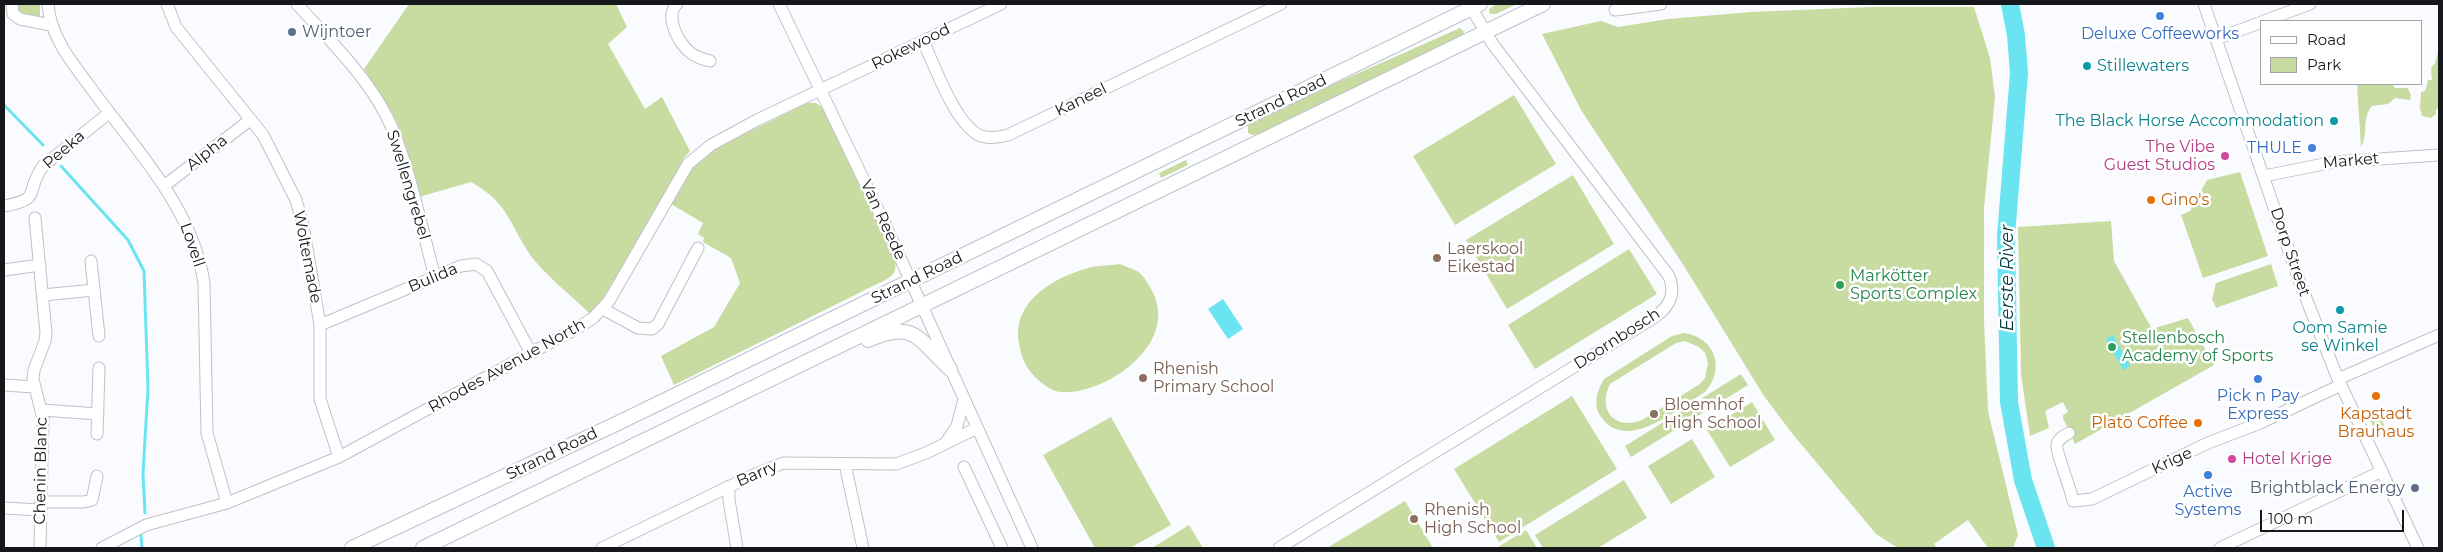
<!DOCTYPE html>
<html>
<head>
<meta charset="utf-8">
<style>
  body { margin:0 }
  #map { position:relative; width:2443px; height:552px; overflow:hidden; background:#fafbff; font-family:Montserrat,sans-serif }
  canvas { display:block }
  .frame { position:absolute; inset:0; border:5px solid #16171a; pointer-events:none }
  .legend { position:absolute; left:2260px; top:20px; width:162px; height:65px; box-sizing:border-box; background:#fff; border:1px solid #a2a2a3; margin:0; padding:6px 9px; list-style:none; font-size:15px; color:#16171a }
  .legend li { display:flex; align-items:center; gap:10px; height:25px }
  .legend b { width:25px; border:1px solid #a2a2a3 }
  .scale { position:absolute; left:2260px; top:510px; width:144px; height:22px; box-sizing:border-box; border:2px solid #16171a; border-top:0; padding-left:6px; font-size:15px; line-height:18px; white-space:nowrap; color:#16171a; -webkit-text-stroke:4px #fff; paint-order:stroke }
</style>
</head>
<body>
<div id="map">
<canvas width="2443" height="552"></canvas>
<div class="frame"></div>
<ul class="legend">
<li><b style="height:6px;background:#fff"></b>Road</li>
<li><b style="height:14px;background:#c8dba1"></b>Park</li>
</ul>
<div class="scale">100 m</div>
</div>
<script>
const g = document.querySelector('canvas').getContext('2d');
g.lineJoin = 'round';
function paint(path, color) {
  g.fillStyle = color;
  g.fill(path, 'evenodd');
}
function trace(path, color, width, dash) {
  g.strokeStyle = color;
  g.lineWidth = width;
  g.lineCap = dash ? 'butt' : 'round';
  g.setLineDash(dash || []);
  g.stroke(path);
}
function label(font, color, halo, rows, align = 'center') {
  g.font = font + ' Montserrat,sans-serif';
  g.lineWidth = 5;
  g.setLineDash([]);
  g.textBaseline = 'middle';
  g.strokeStyle = halo;
  g.fillStyle = color;
  for (const [text, x, y, turn = 0] of rows) {
    g.save();
    g.translate(x, y);
    g.rotate((+turn || 0) * Math.PI / 180);
    g.textAlign = isNaN(turn) ? turn : align;
    if (halo) g.strokeText(text, 0, 0);
    g.fillText(text, 0, 0);
    g.restore();
  }
}
const green = new Path2D(`
  M15,4H40V17L38,19L19,16Z
  M409,4H616L627,27L608,44L645,109L662,97L690,151L683,159L684,161L601,302L589,313C571,295 547,277 531,256C509,224 509,203 471,182L419,197L397,122L364,69Z
  M1497,4H1517L1496,14H1490L1489,9Z
  M1870,7H1974L1990,58L1995,97L1984,208V320L1988,411L2018,535L2013,548H1988L1968,520L1934,544L1937,548H1898L1876,534L1791,432L1764,396L1684,266L1581,110L1542,34L1601,21L1618,27L1668,19L1751,12Z
  M1460,28L1464,32L1462,36L1263,133L1252,135L1248,133V126L1255,119Z
  M2439,48V108L2436,109V114L2431,118L2422,116L2420,108L2421,92L2425,91L2428,80H2432L2431,68L2435,63Z
  M2357,84H2392L2395,88H2408L2411,96L2410,100L2395,98L2388,104L2372,106C2361,119 2369,134 2361,147Z
  M1514,95L1556,164L1455,225L1413,156Z
  M807,103H816L823,108L889,241C904,279 893,275 861,292L674,385L661,356L714,327L740,283L731,258L703,242L704,238L698,234L703,223L671,204L692,169L712,150Z
  M1186,160L1188,165L1161,178L1159,173Z
  M2240,172L2268,256L2203,278L2181,215L2190,211L2207,180Z
  M1573,175L1614,244L1507,309L1466,240Z
  M2111,221L2114,261L2152,329L2188,318L2214,365L2075,444L2063,418V415L2068,412L2063,402L2045,411L2049,428L2030,436L2021,374L2018,227Z
  M1629,249L1657,294L1535,369L1508,325Z
  M1119,264C1125,266 1131,268 1137,271C1144,275 1151,288 1154,295C1173,339 1124,379 1086,389C1075,392 1059,395 1049,388C1031,376 1022,364 1019,343C1012,303 1051,279 1085,269C1095,265 1108,266 1119,264Z
  M2271,264L2278,286L2216,308L2212,299L2216,283Z
  M1684,333C1715,337 1726,369 1705,392C1679,408 1627,453 1602,418C1592,406 1597,391 1604,379L1672,336ZM1685,341L1699,347L1705,353L1708,363L1705,378L1700,384L1642,420C1615,431 1597,410 1610,384L1676,343Z
  M1741,374L1748,385L1631,457L1625,446Z
  M1572,396L1617,469L1499,542L1454,469Z
  M1752,402L1775,440L1730,467L1707,430Z
  M2379,413L2387,432L2377,436L2369,417Z
  M1111,417L1171,525L1130,548H1095L1043,455Z
  M1692,439L1715,477L1671,504L1648,466Z
  M1624,480L1647,518L1598,548H1543L1535,535Z
  M1405,501L1433,548H1327Z
  M1189,525L1203,548H1152Z
  M1526,530L1537,548H1499L1498,547Z`);
const water = new Path2D(`
  M1223,299L1243,329L1228,339L1208,309Z
  M2113,335L2130,366L2123,370L2106,339Z`);
const stream = new Path2D(`
  M4,105L43,145
  M61,166L128,240L144,271L148,389L143,473L145,513
  M141,535L142,548`);
const river = new Path2D(`
  M2010,4L2016,35L2019,73L2006,236L2009,402L2023,480L2046,548`);
const minor = new Path2D(`
  M12,4L13,14L20,19L51,25
  M48,4C50,35 70,60 88,84C133,147 192,205 204,283L207,433L227,503
  M167,4L176,27L263,135L296,200L303,225L320,325V399L339,457
  M297,4C328,39 365,74 387,117C409,162 421,227 435,277
  M677,4C664,16 679,45 691,53C697,58 703,59 710,61
  M779,4L883,220L1032,548
  M2204,4L2300,283L2338,379L2418,548
  M1615,10L1661,4
  M2264,21L2310,4
  M2216,39L2262,22
  M923,41C935,66 955,125 981,136C990,139 1000,137 1008,135L1281,4
  M2264,176L2334,162L2439,155
  M164,186L250,120
  M4,206C43,199 24,193 43,166L109,113
  M35,218L46,333L45,341L34,370L33,379L43,419L40,548
  M91,261L99,336
  M4,270L40,265
  M43,295L94,290
  M603,309L638,328L652,329L658,324L698,248
  M320,325L461,266L476,264L487,271L531,353
  M2338,379L2439,335
  M4,385L34,387
  M42,410L98,414
  M2069,433C2064,436 2059,438 2057,444C2055,450 2071,489 2073,501L2092,499L2208,443L2260,423L2341,385
  M97,434L99,368
  M947,441L957,426L964,399
  M845,464L863,548
  M964,467L1002,548
  M729,486V500L737,548
  M41,502H84L92,500L97,476
  M4,508L40,510
  M102,548L146,525L227,503L339,457L579,327L593,318L609,301L688,164L711,145L757,120L1001,4
  M602,548L753,475L783,463L896,464L926,453L977,428
  M1279,548L1655,317C1670,306 1676,294 1669,276L1492,43L1469,4
  M2220,548L2382,471`);
const major = new Path2D(`
  M868,340C914,319 918,339 950,369
  M352,548L616,424L1480,4
  M423,548C796,366 1169,184 1543,4`);
const markers = [
  [2160,16,5,"#3f7fe0"],
  [292,32,5,"#5c6f8a"],
  [2087,66,5,"#0f9aa8"],
  [2334,121,5,"#0f9aa8"],
  [2312,148,5,"#3f7fe0"],
  [2225,156,5,"#d1479c"],
  [2151,200,5,"#e8710a"],
  [1437,258,5,"#8d6e63"],
  [1840,285,5,"#2e9e5b"],
  [2340,310,5,"#0f9aa8"],
  [2112,347,5,"#2e9e5b"],
  [1143,378,5,"#8d6e63"],
  [2258,379,5,"#3f7fe0"],
  [2376,396,5,"#e8710a"],
  [1654,414,5,"#8d6e63"],
  [2198,423,5,"#e8710a"],
  [2232,459,5,"#d1479c"],
  [2208,475,5,"#3f7fe0"],
  [2415,488,5,"#5c6f8a"],
  [1414,519,5,"#8d6e63"]
];
const serviceNames = [
  ["Wijntoer",302,32],
  ["Brightblack Energy",2405,488,"right"]
];
const shopNames = [
  ["Deluxe Coffeeworks",2160,34],
  ["THULE",2302,148,"right"],
  ["Pick n Pay",2258,396],
  ["Express",2258,414],
  ["Active",2208,492],
  ["Systems",2208,510]
];
const streetNames = [
  ["Rokewood",911,47,-26],
  ["Kaneel",1081,100,-26],
  ["Strand Road",1281,101,-26],
  ["Peeka",64,150,-41],
  ["Alpha",207,153,-38],
  ["Market",2351,161,-5],
  ["Swellengrebel",408,185,73],
  ["Van Reede",883,220,65],
  ["Lovell",192,245,71],
  ["Dorp Street",2290,252,71],
  ["Woltemade",307,257,79],
  ["Bulida",433,278,-23],
  ["Strand Road",917,278,-26],
  ["Doornbosch",1617,339,-33],
  ["Rhodes Avenue North",507,366,-29],
  ["Strand Road",552,454,-26],
  ["Krige",2172,461,-25],
  ["Chenin Blanc",41,471,-89],
  ["Barry",757,474,-23]
];
const cultureNames = [
  ["Stillewaters",2097,66],
  ["The Black Horse Accommodation",2324,121,"right"],
  ["Oom Samie",2340,328,"center"],
  ["se Winkel",2340,346,"center"]
];
const hotelNames = [
  ["The Vibe",2215,147],
  ["Guest Studios",2215,165],
  ["Hotel Krige",2242,459,"left"]
];
const foodNames = [
  ["Gino's",2161,200],
  ["Kapstadt",2376,414,"center"],
  ["Brauhaus",2376,432,"center"],
  ["Platō Coffee",2188,423,"right"]
];
const educationNames = [
  ["Laerskool",1447,249],
  ["Eikestad",1447,267],
  ["Rhenish",1153,369],
  ["Primary School",1153,387],
  ["Bloemhof",1664,405],
  ["High School",1664,423],
  ["Rhenish",1424,510],
  ["High School",1424,528]
];
const leisureNames = [
  ["Markötter",1850,276],
  ["Sports Complex",1850,294],
  ["Stellenbosch",2122,338],
  ["Academy of Sports",2122,356]
];
const waterNames = [
  ["Eerste River",2008,278,-90]
];
paint(green, '#c8dba1');
paint(water, '#6be4f2');
trace(stream, '#6be4f2', 3);
trace(river, '#6be4f2', 18);
trace(minor, '#bfc1ca', 13);
trace(major, '#bfc1ca', 16);
trace(minor, '#fff', 11);
trace(major, '#fff', 14);
for (const [x, y, r, color] of markers) {
  const dot = new Path2D();
  dot.arc(x, y, r, 0, 2 * Math.PI);
  g.fillStyle = color;
  g.fill(dot);
  trace(dot, '#fff', 2);
}
label('16px', '#4e5e75', '#fff', serviceNames, 'left');
label('16px', '#366cbe', '#fff', shopNames);
label('16px', '#16171a', '#fff', streetNames);
label('16px', '#0d838f', '#fff', cultureNames, 'left');
label('16px', '#b23c85', '#fff', hotelNames, 'right');
label('16px', '#c56008', '#fff', foodNames, 'left');
label('16px', '#785e54', '#fff', educationNames, 'left');
label('16px', '#27864d', '#fff', leisureNames, 'left');
label('italic 18px', '#023f45', '#fff', waterNames);
</script>
</body>
</html>
